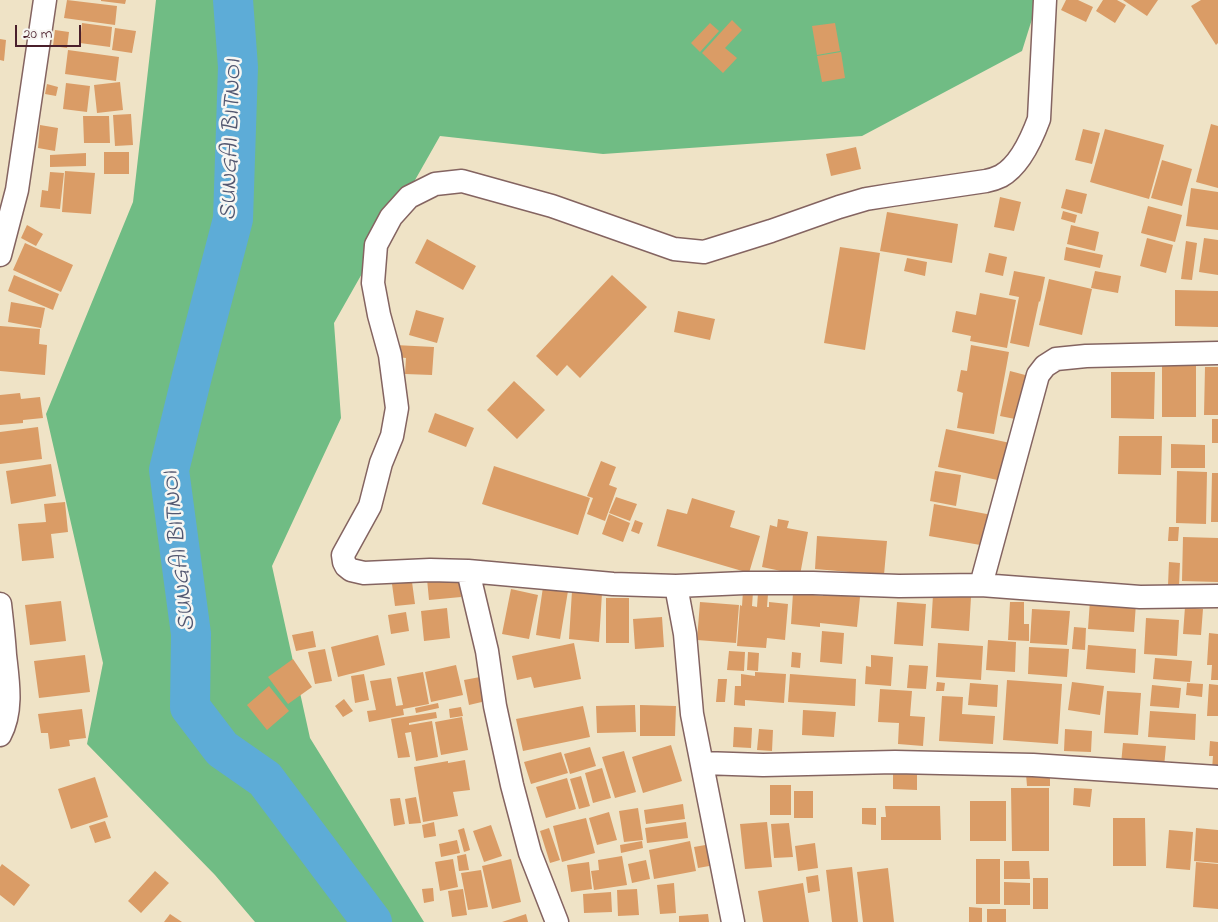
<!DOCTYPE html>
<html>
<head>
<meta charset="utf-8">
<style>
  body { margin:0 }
  #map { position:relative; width:1218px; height:922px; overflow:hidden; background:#efe3c6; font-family:"Indie Flower",sans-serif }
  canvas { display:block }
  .scale { position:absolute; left:15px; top:25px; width:66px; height:22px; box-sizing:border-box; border:2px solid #4a1f2b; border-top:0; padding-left:6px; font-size:15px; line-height:18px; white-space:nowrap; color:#4a1f2b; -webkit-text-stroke:4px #f6f6f2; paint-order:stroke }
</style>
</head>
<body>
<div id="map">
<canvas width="1218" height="922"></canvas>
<div class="scale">20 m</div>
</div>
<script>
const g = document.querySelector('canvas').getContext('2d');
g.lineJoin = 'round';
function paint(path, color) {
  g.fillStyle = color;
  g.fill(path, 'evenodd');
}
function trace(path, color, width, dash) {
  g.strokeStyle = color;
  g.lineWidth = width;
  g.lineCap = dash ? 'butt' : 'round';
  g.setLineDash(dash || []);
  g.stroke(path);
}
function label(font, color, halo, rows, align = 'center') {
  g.font = font + ' "Indie Flower",sans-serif';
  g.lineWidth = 5;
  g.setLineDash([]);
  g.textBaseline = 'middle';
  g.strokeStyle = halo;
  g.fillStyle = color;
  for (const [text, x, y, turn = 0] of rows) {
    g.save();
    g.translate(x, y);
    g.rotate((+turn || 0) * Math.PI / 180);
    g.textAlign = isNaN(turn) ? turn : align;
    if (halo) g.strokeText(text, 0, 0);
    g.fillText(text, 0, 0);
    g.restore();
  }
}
const forest = new Path2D(`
  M156,0H1038L1022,51L862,136L603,154L440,136L334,323L341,418L272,566L310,738L424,922H255L215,875L87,744L103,663L46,414L133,202Z`);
const river = new Path2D(`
  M233,0L238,67L233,219L192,376L169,470L191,634L190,707L222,749L265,779L372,922`);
const building = new Path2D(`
  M67,0L117,6L115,25L64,18Z
  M101,0H126L125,4L101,1Z
  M1066,0H1078L1093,7L1086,22L1061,10Z
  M1103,0H1117L1126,5L1115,23L1096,11Z
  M1123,0H1158L1147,16Z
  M1201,0H1218V43L1216,45L1191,6Z
  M732,20L742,30L725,48L737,58L723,73L702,53Z
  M82,23L112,27L110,47L80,43Z
  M710,23L719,31L700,52L691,43Z
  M835,23L840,51L817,55L812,26Z
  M115,28L136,31L132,53L112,50Z
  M55,30L69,32L67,48L53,46Z
  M0,39L6,40L4,61L0,60Z
  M68,50L119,57L116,81L65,74Z
  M841,52L845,78L822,82L817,56Z
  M120,82L123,110L97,113L94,85Z
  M66,83L90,86L87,112L63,109Z
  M47,84L58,87L56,96L45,94Z
  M131,114L133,145L115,146L113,115Z
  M83,116H109L110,143H84Z
  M1211,124L1218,126V188L1196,182Z
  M40,125L58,128L55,151L38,148Z
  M1083,129L1100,133L1092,164L1075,160Z
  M1105,129L1164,145L1149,199L1090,182Z
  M856,147L861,169L831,176L826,154Z
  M104,152H129V174H104Z
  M86,153V166L50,167V155Z
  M1162,160L1192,169L1182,206L1151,198Z
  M65,171L95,173L91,214L62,212Z
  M50,172L64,173L60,209L40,207L42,190L48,191Z
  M1191,188L1218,192V230L1186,226Z
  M1066,189L1087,194L1082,214L1061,208Z
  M1000,197L1021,202L1014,231L994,227Z
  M1148,206L1182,215L1175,242L1141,233Z
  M1063,211L1077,215L1075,223L1061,219Z
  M887,212L958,224L952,263L880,251Z
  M27,225L43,234L36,246L21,238Z
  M1071,225L1099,232L1095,251L1067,244Z
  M1147,238L1173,245L1166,273L1140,266Z
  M1204,238L1218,240V275L1199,272Z
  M427,239L476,266L463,290L415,263Z
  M1186,241L1197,243L1192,280L1181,279Z
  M25,243L73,265L61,292L13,270Z
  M840,247L880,253L865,350L824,343Z
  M1066,247L1103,255L1100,268L1064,260Z
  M989,253L1007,257L1003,276L985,272Z
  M907,258L927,262L925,276L904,271Z
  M1014,271L1045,277L1040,302L1039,301L1029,347L1010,343L1019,297L1009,295Z
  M1095,271L1121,276L1118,293L1091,288Z
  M14,275L59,294L53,310L8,291Z
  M612,275L647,307L580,378L567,365L557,376L536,356Z
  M1049,279L1092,289L1082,335L1039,325Z
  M1175,290L1218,291V327L1175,326Z
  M980,293L1016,300L1007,348L970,341L971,336L952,332L956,311L976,315Z
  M11,302L45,308L41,328L8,322Z
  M416,310L444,318L437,343L409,335Z
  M678,311L715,319L710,340L674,332Z
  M0,326L40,329L39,344L47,345L45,375L0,371Z
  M395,345L434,347L432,375L405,374L406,358L395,357Z
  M971,345L1009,352L994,434L957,428L963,393L957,391L961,370L967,371Z
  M1162,363L1196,364V417H1162Z
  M1205,367H1218V415H1204Z
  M1010,371L1029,376L1020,420L1000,416Z
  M1111,372H1155L1154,419L1111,418Z
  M514,381L545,410L517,439L487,410Z
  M20,393L21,399L40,397L43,418L23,420V423L0,425V395Z
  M435,413L474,428L466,447L428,432Z
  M1212,419H1218V443H1212Z
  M38,427L42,459L0,464V432Z
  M946,429L1010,443L1002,481L938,467Z
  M1119,436H1162L1161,475L1118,474Z
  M1171,444L1205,445V468H1171Z
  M601,461L616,467L609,485L617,488L605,521L587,514L593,498L587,496Z
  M51,464L56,496L11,504L6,471Z
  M494,466L590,498L578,535L482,504Z
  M935,471L961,475L956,506L930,501Z
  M1177,471L1207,472L1206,524L1176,523Z
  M1212,473H1218V522H1211Z
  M616,497L637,504L630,521L609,513Z
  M692,498L735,511L730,527L760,536L749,573L657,546L667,509L687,514Z
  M65,502L68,532L51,534L54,558L22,561L18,524L46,522L44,504Z
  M934,504L992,515L986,546L929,536Z
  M609,514L630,523L623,542L602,534Z
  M778,519L789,521L787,528L808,532L800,575L762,567L770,525L777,527Z
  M635,520L643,523L639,534L631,531Z
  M1169,527H1179L1178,541H1168Z
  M817,536L887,541L884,575L815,569Z
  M1183,537L1218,538V582L1182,581Z
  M1169,562L1180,563L1179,586L1168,585Z
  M460,576L461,597L429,600L427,579Z
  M412,582L415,604L395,606L392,584Z
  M543,587L568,591L560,639L536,635Z
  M511,589L538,595L529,639L502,634Z
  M572,591L602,593L599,642L569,639Z
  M743,591L753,592L752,606L757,607L758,593L768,594L767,607H769V602L788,604L785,640L767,638L766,648L737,646L740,605L742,606Z
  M793,593L823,596V594L860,597L857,627L820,623V627L791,624Z
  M933,595L971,597L969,631L931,628Z
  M606,598H629V643H606Z
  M1090,600L1136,603L1134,632L1088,629Z
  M61,601L66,641L30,645L25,605Z
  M700,602L739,605L736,643L697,640Z
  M897,602L926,604L923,646L894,644Z
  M1010,602H1024V624H1029V641L1008,640Z
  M1185,607L1203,609L1201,635L1183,634Z
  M447,608L450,638L424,641L421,611Z
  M1032,609L1070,611L1067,645L1030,643Z
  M406,612L409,631L391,634L388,615Z
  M662,617L664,647L635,649L633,619Z
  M1146,618L1179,620L1177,656L1144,654Z
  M1074,627L1086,628L1085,650L1072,649Z
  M313,631L316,647L296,651L292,635Z
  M822,631L844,633L842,664L820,662Z
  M1209,633L1218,634V680H1211L1212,665H1207Z
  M378,635L385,665L338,677L331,647Z
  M988,640L1016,642L1015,672L986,670Z
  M574,643L581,679L534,688L531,677L517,680L512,656Z
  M938,643L983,646L981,680L936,677Z
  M1088,645L1136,649L1135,673L1086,669Z
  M1029,647L1069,649L1067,677L1028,674Z
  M325,649L332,681L315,684L308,652Z
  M729,651L745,652L744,671L727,670Z
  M748,652L759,653L758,671L747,670Z
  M792,652L801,653L800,668L791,667Z
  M85,655L90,692L39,698L34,661Z
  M871,655L893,657L891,686L865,684L866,666L871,667Z
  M1155,658L1192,661L1190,682L1153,679Z
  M293,659L312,687L288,704L268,677Z
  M456,665L463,695L431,702L425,672Z
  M909,665L928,666L926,689L907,688Z
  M423,672L429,704L403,709L404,715L369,722L367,711L376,710L370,681L391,678L396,706L403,705L397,677Z
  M755,672L786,674L784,703L745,700V706L734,705L735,686H741V674L755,676Z
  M364,674L369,700L355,703L351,676Z
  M790,674L856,679L855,706L788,702Z
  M480,677L486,701L469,705L464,680Z
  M718,679H727L725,702H716Z
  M1007,680L1062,684L1058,744L1003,740Z
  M937,682L945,683L944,691H936Z
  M1072,682L1104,686L1100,715L1068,710Z
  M970,683L998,685L997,707L968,705Z
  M1187,683L1203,684L1202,697L1186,695Z
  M1209,684L1218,685V716H1207Z
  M1152,685L1181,688L1179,708L1150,706Z
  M269,686L289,711L267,730L247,705Z
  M880,689L912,691L910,716L925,717L923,746L898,744L899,723L878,722Z
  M1107,691L1141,693L1138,735L1104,733Z
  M942,696L963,697L962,714L995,716L993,744L939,741Z
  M344,699L353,711L343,717L335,706Z
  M438,703L439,708L416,713L415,708Z
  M635,705L636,732L597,733L596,706Z
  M640,705L676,706L675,736H640Z
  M583,706L590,737L523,751L516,719Z
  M461,707L463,716L450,718L449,709Z
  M82,709L86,738L69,740L70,746L50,749L48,733H41L38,714Z
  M803,710L836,712L834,737L802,735Z
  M1150,711L1196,714L1195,740L1148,737Z
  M436,712L437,718L409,723V725L432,721L438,757L416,761L411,732L405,733L410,757L398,758L391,719Z
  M462,717L468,750L441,755L435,722Z
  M734,727L752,728L751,748L733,747Z
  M759,729L773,730L772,751L757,750Z
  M1065,729L1092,731L1091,752L1064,751Z
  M1210,741L1218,742V770L1212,769L1213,756H1209Z
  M1123,743L1166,746L1164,767L1121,764Z
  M671,745L682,781L643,793L632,757Z
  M590,747L596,766L570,774L564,754Z
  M624,751L636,792L615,798L602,757Z
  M561,752L568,773L531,784L524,762Z
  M465,760L470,790L453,792L458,816L423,822L414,767L448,761V763Z
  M602,768L611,798L593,803L585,773Z
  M893,770H917V790L893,789Z
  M1026,774H1050V786H1027Z
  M581,776L590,806L579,809L570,779Z
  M95,777L108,817L71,829L58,789Z
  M567,778L576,809L546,818L536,787Z
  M770,785H791V815H770Z
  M1011,788H1049V851H1012Z
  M1074,788L1092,789L1090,807L1073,805Z
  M794,791H813V818H794Z
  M416,797L421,823L409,824L405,799Z
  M400,798L405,824L394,826L390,799Z
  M970,801H1006V841H970Z
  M683,804L685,819L646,824L644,810Z
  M885,806H940L941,840H881V817H886Z
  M638,808L643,840L624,842L619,811Z
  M862,808H876V825L862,824Z
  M609,812L617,840L597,845L589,818Z
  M586,818L595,853L562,862L553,826Z
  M1113,818H1145L1146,866H1113Z
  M105,821L111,838L95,843L89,826Z
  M434,822L436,836L424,838L422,825Z
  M686,822L688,838L647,843L645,828Z
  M767,822L772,867L745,869L740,824Z
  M789,823L793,857L774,858L771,824Z
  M491,825L502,856L484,862L473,831Z
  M464,828L470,850L464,852L458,830Z
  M549,828L560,860L550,863L540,831Z
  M1196,828L1218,830V863L1194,861Z
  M1169,830L1193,832L1190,870L1166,868Z
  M457,840L460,853L441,857L439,844Z
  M642,841L643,848L621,853L620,845Z
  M690,841L696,871L654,879L649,850Z
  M815,843L818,868L798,871L795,846Z
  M711,844L715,865L698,868L694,847Z
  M466,854L469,870L459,871L457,856Z
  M622,856L627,885L594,890L591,871L599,870L598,860Z
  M453,859L458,887L440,891L435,862Z
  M511,859L521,902L492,909L482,866Z
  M976,859H1000V904H976Z
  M646,860L650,879L632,883L628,864Z
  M1004,861H1029L1030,879H1004Z
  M589,862L592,889L571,892L567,865Z
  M1196,862L1218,864V909L1193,907Z
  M2,864L30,885L14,906L0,895V867Z
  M852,867L858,922H832L826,870Z
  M888,868L894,922H863L857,872Z
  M481,870L488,907L468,910L461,873Z
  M155,871L169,883L141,913L128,901Z
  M818,875L820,891L808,893L806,877Z
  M1033,878H1048V909H1033Z
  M1004,882L1030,883V905H1004Z
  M674,883L676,913L660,914L657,885Z
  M803,883L809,922H763L758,891Z
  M433,888L434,901L424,903L422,889Z
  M463,889L467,915L452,917L448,891Z
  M637,889L639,915L618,916L617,890Z
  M611,892L612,912L584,913L583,894Z
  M969,907L982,908V922H969Z
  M987,909H1006V922H987Z
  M170,914L182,922H164Z
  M526,914L528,922H502Z
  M708,914L709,922H679V916Z`);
const minor = new Path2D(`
  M1045,0L1039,119C1032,138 1019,166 1001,176C997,178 991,180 986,181L891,195L866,199L839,207L771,231L704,252L674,249L552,206L462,181L435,184L409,197L391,217L376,245L373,283L379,315L390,355L397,408L392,436L381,463L370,506L343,555L344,562L346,566L351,570L364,573L430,570L468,571L613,584L676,586L744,583H813L899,586L981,585L1140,597L1218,596
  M0,255L17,190L45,0
  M468,571L487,651L495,706L512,785L530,853L557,922
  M981,585L1038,375L1045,366L1056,359L1086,356L1218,353
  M676,586L685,634L692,714L733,922
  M0,604C2,621 4,638 5,655C8,681 13,711 0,735
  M702,763L763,765L895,762L1033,765L1218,777`);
const waterNames = [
  ["SUNGAI BITNOI",233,140,-88],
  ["SUNGAI BITNOI",181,551,-96]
];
paint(forest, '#70bc84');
trace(river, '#5dacd7', 40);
paint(building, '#da9c66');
trace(minor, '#846461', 25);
trace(minor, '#fff', 22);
label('italic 24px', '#525770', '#f6f6f2', waterNames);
</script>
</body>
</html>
